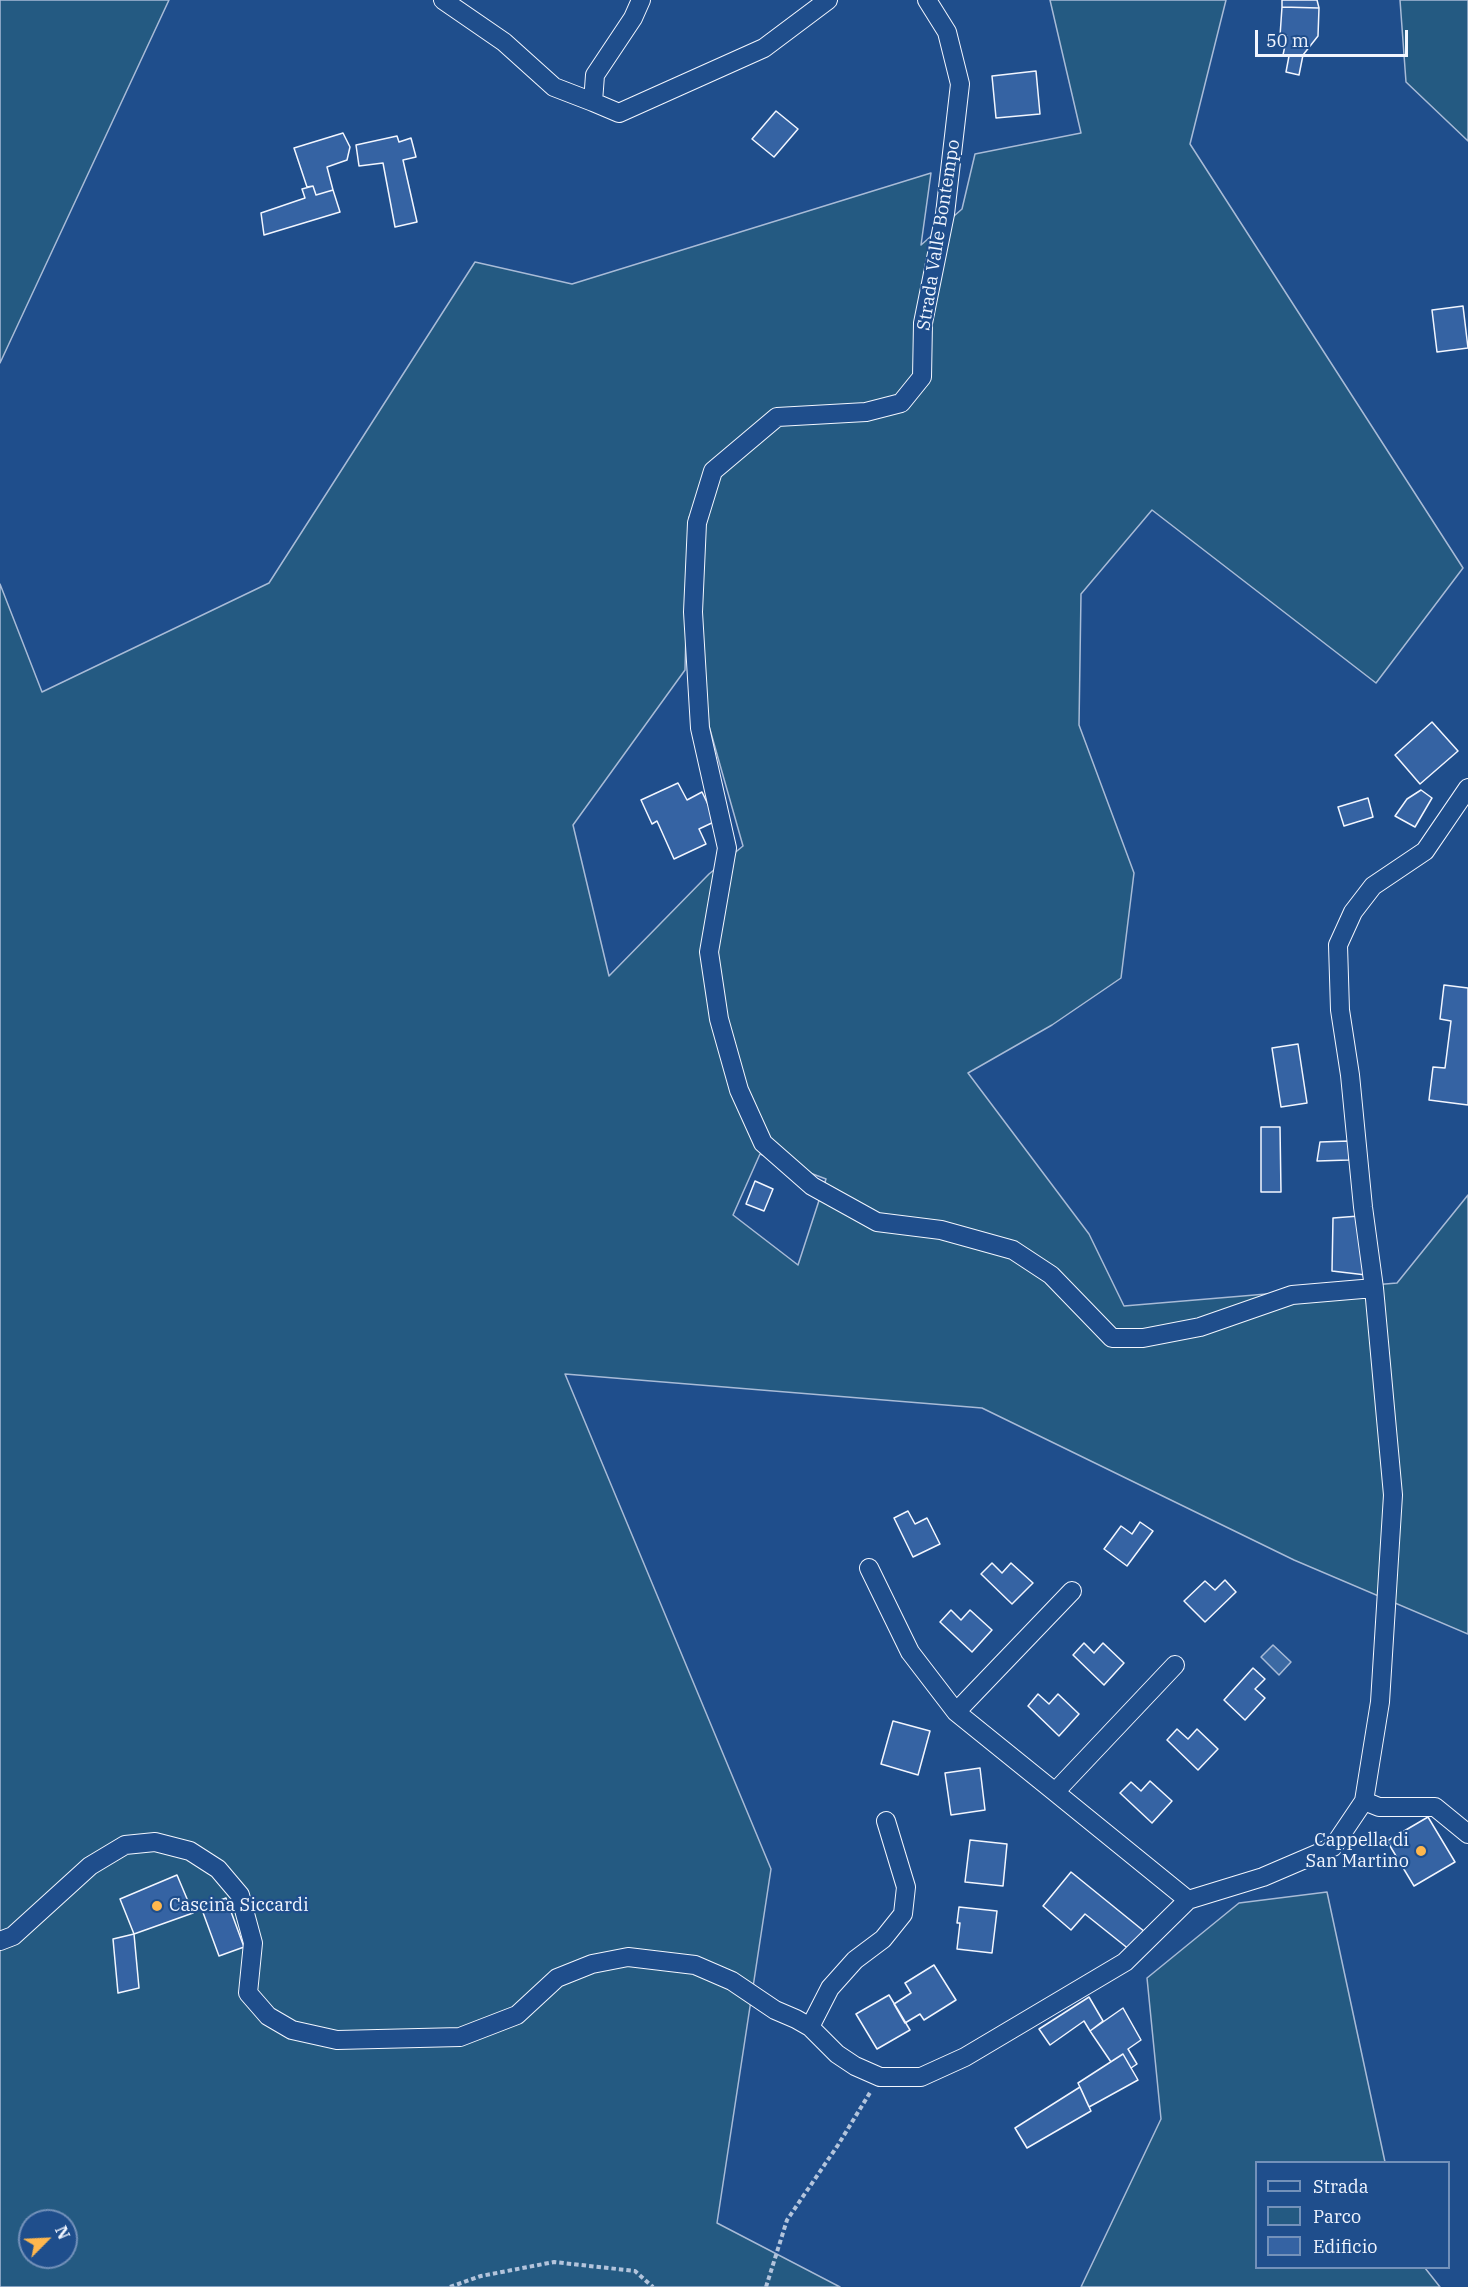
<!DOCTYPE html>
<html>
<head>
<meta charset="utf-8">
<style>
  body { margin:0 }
  #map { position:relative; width:1468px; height:2287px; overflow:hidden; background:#1f4e8c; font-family:"IBM Plex Serif",serif }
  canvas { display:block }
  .legend { position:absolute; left:1255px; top:2161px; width:195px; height:108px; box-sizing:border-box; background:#1f4e8c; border:2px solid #7391ba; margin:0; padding:8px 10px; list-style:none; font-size:18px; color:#f2f6ff }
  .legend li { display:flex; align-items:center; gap:12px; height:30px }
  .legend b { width:30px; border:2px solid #7391ba }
  .north { position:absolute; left:18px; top:2209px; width:60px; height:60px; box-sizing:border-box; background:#1f4e8c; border:2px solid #7391ba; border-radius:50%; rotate:66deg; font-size:16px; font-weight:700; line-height:24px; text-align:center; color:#f2f6ff }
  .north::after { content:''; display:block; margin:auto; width:21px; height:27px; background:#ffb74d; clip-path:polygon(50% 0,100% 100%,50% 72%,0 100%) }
  .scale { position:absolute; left:1255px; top:30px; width:153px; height:27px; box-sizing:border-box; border:3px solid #f2f6ff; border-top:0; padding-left:8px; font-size:18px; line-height:21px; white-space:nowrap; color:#f2f6ff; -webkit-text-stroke:4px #1f4e8c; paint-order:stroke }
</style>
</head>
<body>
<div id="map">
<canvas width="1468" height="2287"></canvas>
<ul class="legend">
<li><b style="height:8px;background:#1f4e8c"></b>Strada</li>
<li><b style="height:16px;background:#245a82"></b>Parco</li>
<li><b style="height:16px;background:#3563a3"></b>Edificio</li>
</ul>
<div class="north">N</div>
<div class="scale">50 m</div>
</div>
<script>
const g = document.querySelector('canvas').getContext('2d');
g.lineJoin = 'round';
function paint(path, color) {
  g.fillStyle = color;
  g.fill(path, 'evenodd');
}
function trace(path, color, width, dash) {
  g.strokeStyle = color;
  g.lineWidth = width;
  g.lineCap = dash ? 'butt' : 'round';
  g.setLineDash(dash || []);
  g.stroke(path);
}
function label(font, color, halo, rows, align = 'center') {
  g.font = font + ' "IBM Plex Serif",serif';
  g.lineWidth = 4.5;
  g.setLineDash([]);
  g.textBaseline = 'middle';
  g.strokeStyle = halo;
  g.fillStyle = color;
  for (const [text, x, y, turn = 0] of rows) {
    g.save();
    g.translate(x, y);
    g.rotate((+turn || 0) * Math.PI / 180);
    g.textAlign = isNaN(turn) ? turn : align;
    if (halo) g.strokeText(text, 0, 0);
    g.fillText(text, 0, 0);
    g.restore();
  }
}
const green = new Path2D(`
  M0,0H169L0,363Z
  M1050,0H1226L1190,144L1463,568L1376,683L1152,510L1081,594L1079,725L1134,873L1121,978L1052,1025L968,1073L1089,1234L1124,1306L1397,1283L1468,1195V1634L1294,1560L982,1408L565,1374L771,1869L717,2223L840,2287H0V584L42,692L269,583L475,262L572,284L931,173L921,245L962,209L975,154L1081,133ZM689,517L702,530L700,623L709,726L743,846L709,874L609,976L573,825L685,670ZM760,1154L826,1179L798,1265L733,1215ZM30,2221H66V2257H30Z
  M1400,0H1468V141L1406,82Z
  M1327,1892L1385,2162H1256V2268H1425L1440,2287H1081L1161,2119L1147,1978L1239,1903Z`);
const water = new Path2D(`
  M1273,1645L1291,1662L1279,1675L1261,1657Z`);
const building = new Path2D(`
  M1282,0H1317L1319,8L1282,7Z
  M1282,7L1319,8L1318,36L1303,55L1299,75L1286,72L1289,56L1283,55L1287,36H1280Z
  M1036,71L1040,114L996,118L992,76Z
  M776,111L798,129L774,157L752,139Z
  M343,133L350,147L347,160L327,167L333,190L316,195L313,186L307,187L294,148Z
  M397,136L399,142L411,138L416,157L403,160L417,222L395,227L383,163L359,166L356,145Z
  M313,186L316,195L333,190L340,212L264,235L261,213L305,198L302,189Z
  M1463,306L1468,348L1437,352L1432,310Z
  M1432,722L1458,751L1420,784L1395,755Z
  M678,783L687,800L702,792L716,821L699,829L706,844L674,859L657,821L652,824L641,800Z
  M1421,790L1432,798L1415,827L1395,816L1407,799Z
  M1368,798L1373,817L1344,826L1338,807Z
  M1444,985L1468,988V1105L1429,1100L1433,1067L1445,1068L1451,1021L1440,1019Z
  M1298,1044L1307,1103L1281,1107L1272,1048Z
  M1261,1127H1280L1281,1192H1261Z
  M1349,1141V1160L1317,1161L1320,1142Z
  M755,1181L773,1189L764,1211L746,1204Z
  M1359,1216L1366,1275L1332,1271L1333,1218Z
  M908,1511L915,1524L927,1518L940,1544L913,1557L894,1518Z
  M1140,1522L1153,1531L1127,1566L1104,1549L1121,1526L1132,1534Z
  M992,1563L1002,1573L1011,1563L1033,1583L1012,1604L981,1574Z
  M1225,1580L1236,1592L1205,1622L1184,1601L1205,1581L1215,1590Z
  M951,1610L961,1620L970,1610L992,1630L972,1652L940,1622Z
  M1084,1643L1094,1653L1103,1643L1124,1663L1104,1685L1073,1655Z
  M1253,1668L1265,1679L1255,1689L1265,1698L1245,1720L1224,1700Z
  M1038,1694L1049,1704L1058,1694L1079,1714L1059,1736L1028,1706Z
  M893,1721L930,1731L918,1775L881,1764Z
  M1177,1729L1188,1739L1197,1729L1218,1749L1198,1770L1167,1740Z
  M980,1768L985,1810L951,1815L945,1773Z
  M1150,1781L1172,1801L1152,1823L1120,1793L1131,1782L1141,1791Z
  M1428,1817L1455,1862L1414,1886L1387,1841Z
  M970,1840L1007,1844L1003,1886L965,1882Z
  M1071,1872L1145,1932L1130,1950L1085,1914L1071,1930L1043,1906Z
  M177,1875L193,1913L134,1934L120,1899Z
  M226,1898L244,1947L219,1956L201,1907Z
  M959,1907L997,1911L992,1953L957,1949L960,1923H957Z
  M134,1934L139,1988L118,1993L113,1939Z
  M934,1965L956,2000L924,2020L920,2014L905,2023L894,2004L911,1993L905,1983Z
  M889,1995L910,2030L877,2049L856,2014Z
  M1089,1997L1103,2021L1090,2031L1084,2021L1050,2045L1039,2029Z
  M1123,2008L1141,2040L1128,2049L1137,2064L1131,2068L1123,2054L1111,2062L1090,2031Z
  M1123,2054L1138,2080L1089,2107L1078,2083Z
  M1080,2087L1091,2111L1027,2148L1015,2128Z`);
const path = new Path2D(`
  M450,2287L481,2276L554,2262L635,2271L653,2287
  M766,2287L787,2220L838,2145L871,2091`);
const minor = new Path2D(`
  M443,0L504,42L554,87L593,102
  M641,0L633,18L595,75L593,102L619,113L764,48L828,0
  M927,0L947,32L960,84L945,214L923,323L922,377L901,403L866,412L777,417L713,471L697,523L693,612L700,728L727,848L709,952L719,1019L739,1090L763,1143L812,1186L877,1222L941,1230L1013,1250L1051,1275L1112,1338H1143L1200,1327L1292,1295L1374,1288
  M869,1568L910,1652L956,1712L1055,1792
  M1175,1665L1055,1792L1188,1900
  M956,1712L1072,1591
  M1364,1801L1379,1807H1435L1468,1834
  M0,1941L13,1936L90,1866L125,1845L155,1842L190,1851L218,1869L240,1895L253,1943L248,1993L268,2016L292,2030L337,2040L460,2037L517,2015L557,1978L592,1964L628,1957L695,1965L732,1981L775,2010L796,2019L810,2027L837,2054L855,2066L880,2077H921L965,2057L1125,1962L1188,1900L1263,1877L1333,1847L1364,1801L1380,1702L1393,1495L1374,1288L1363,1207L1350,1075L1340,1010L1338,945L1353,912L1373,886L1425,851L1468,788
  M810,2027L830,1988L855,1960L883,1939L903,1914L906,1887L886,1821`);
const markers = [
  [1421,1851,6,"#ffb74d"],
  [157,1906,6,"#ffb74d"]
];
const streetNames = [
  ["Strada Valle Bontempo",939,235,-81]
];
const poiNames = [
  ["Cappella di",1409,1841],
  ["San Martino",1409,1862],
  ["Cascina Siccardi",169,1906,"left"]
];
paint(green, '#245a82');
trace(green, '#a8bbd7', 1.5);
paint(water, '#3b69a3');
trace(water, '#a8bbd7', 1.5);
paint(building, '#3563a3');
trace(building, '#f2f6ff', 1.5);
trace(minor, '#f2f6ff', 20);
trace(path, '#b3c4dc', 4, [4.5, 3]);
trace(minor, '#1f4e8c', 18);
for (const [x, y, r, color] of markers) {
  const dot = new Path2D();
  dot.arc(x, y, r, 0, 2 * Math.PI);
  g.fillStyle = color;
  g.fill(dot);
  trace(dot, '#1f4e8c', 2);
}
label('18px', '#f2f6ff', '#1f4e8c', streetNames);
label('18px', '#f2f6ff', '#1f4e8c', poiNames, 'right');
</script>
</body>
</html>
